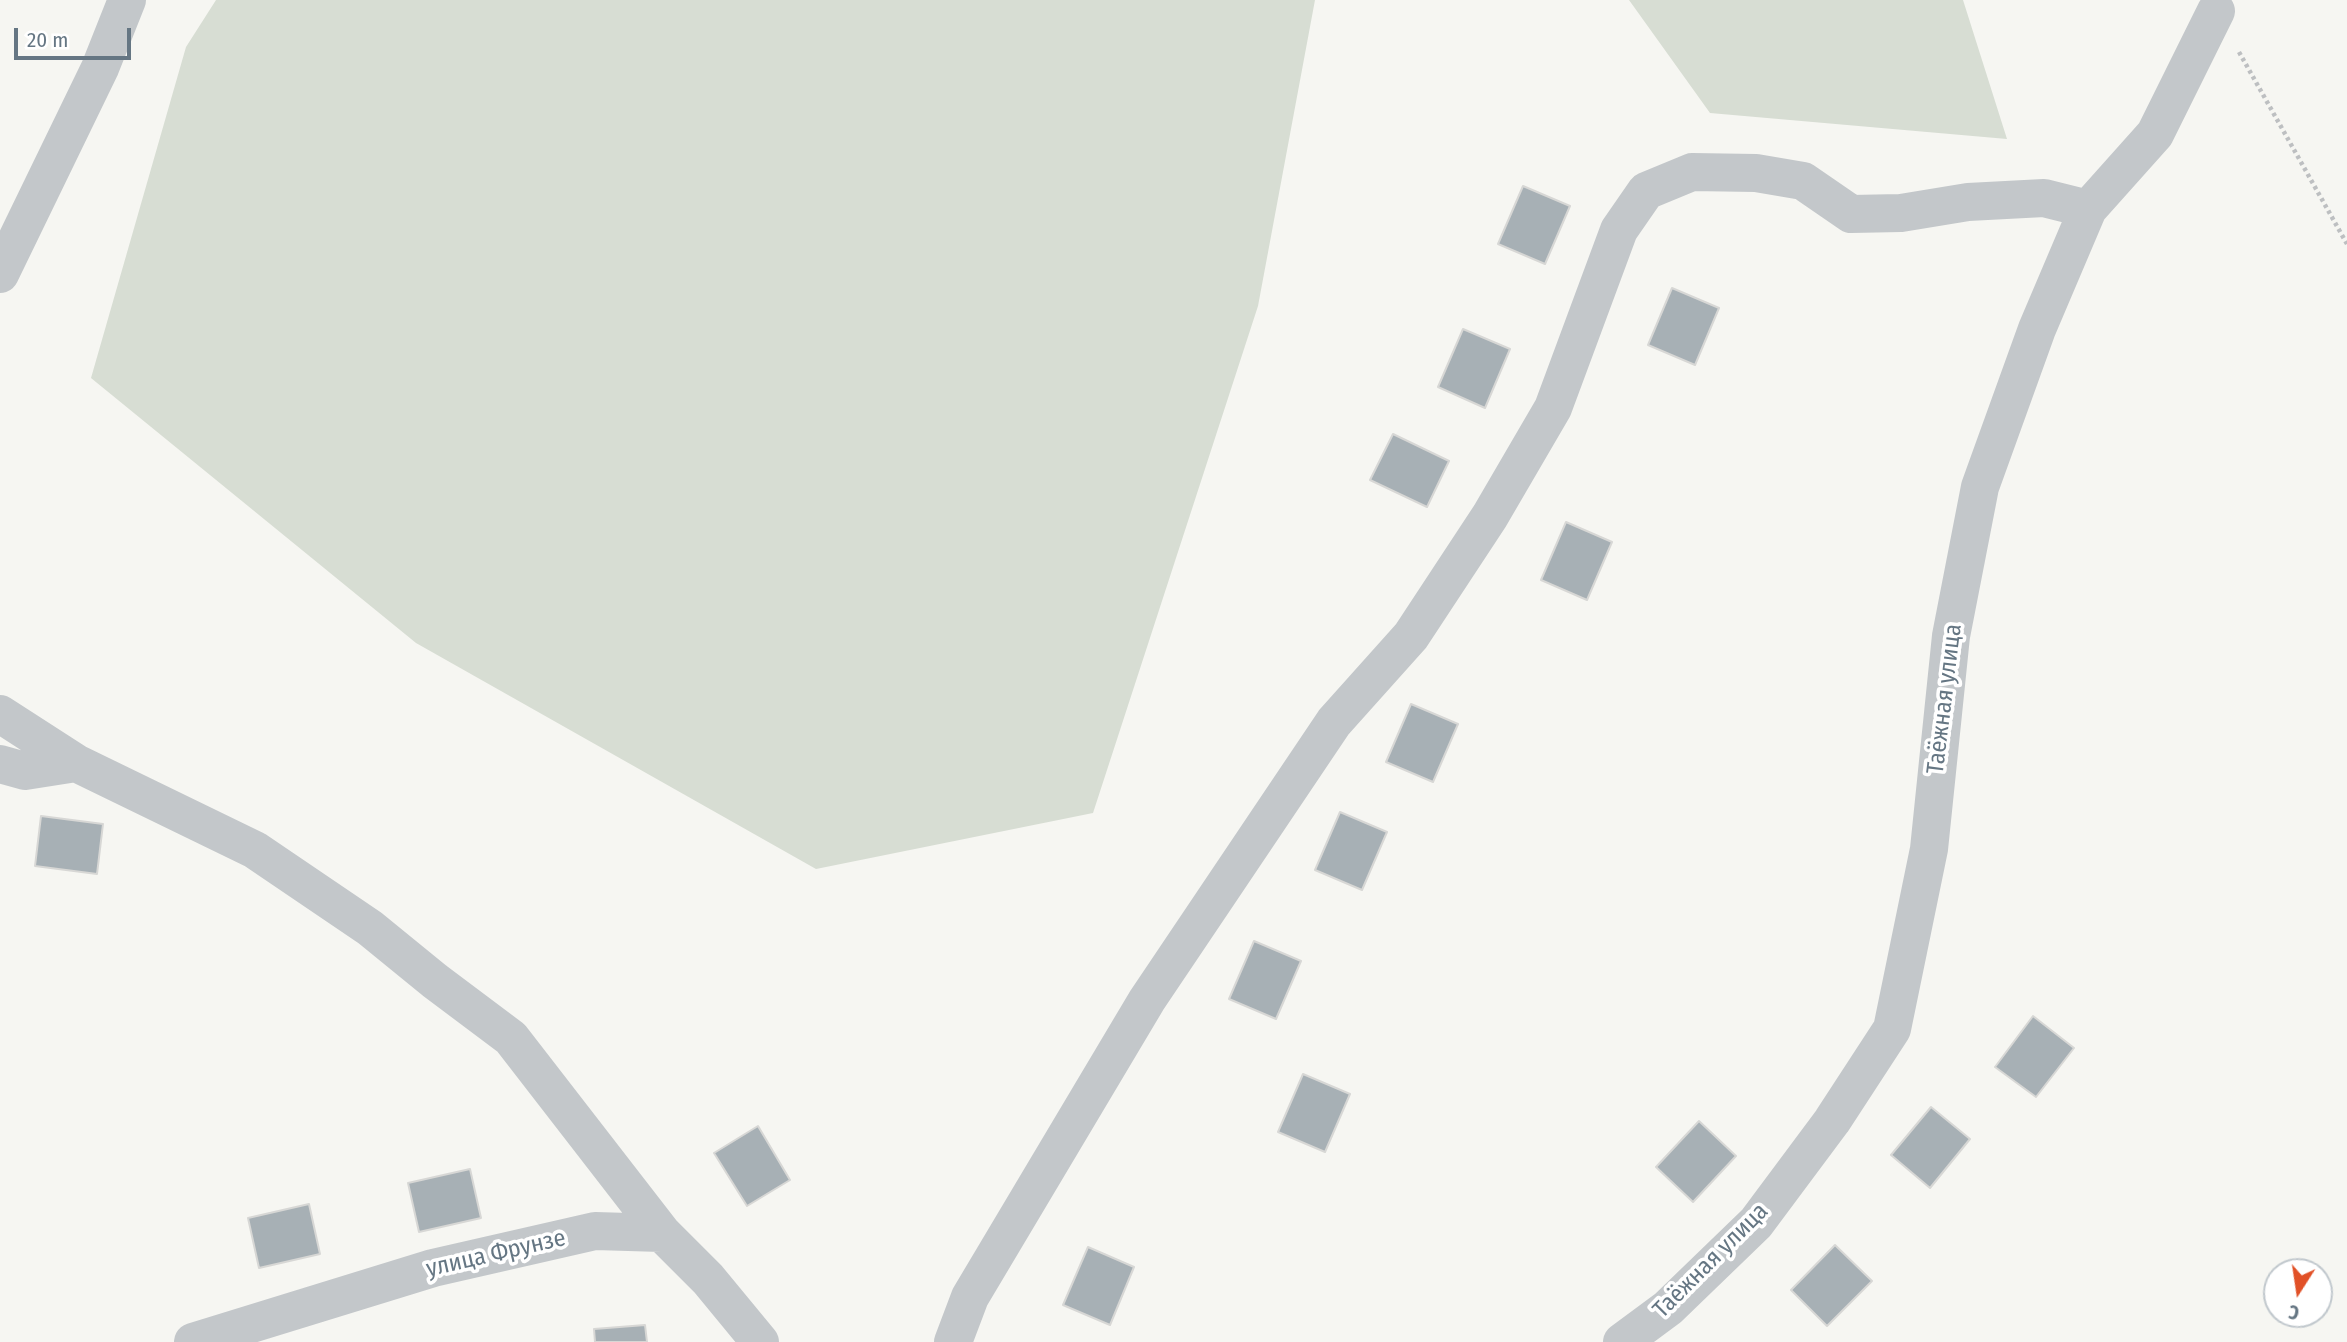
<!DOCTYPE html>
<html>
<head>
<meta charset="utf-8">
<style>
  body { margin:0 }
  #map { position:relative; width:2347px; height:1342px; overflow:hidden; background:#f6f6f2; font-family:"Fira Sans Condensed",sans-serif }
  canvas { display:block }
  .north { position:absolute; left:2263px; top:1258px; width:70px; height:70px; box-sizing:border-box; background:#fff; border:2px solid #c1c8cd; border-radius:50%; rotate:192deg; font-size:19px; font-weight:700; line-height:28px; text-align:center; color:#657683 }
  .north::after { content:''; display:block; margin:auto; width:24px; height:32px; background:#e15127; clip-path:polygon(50% 0,100% 100%,50% 72%,0 100%) }
  .scale { position:absolute; left:14px; top:28px; width:117px; height:32px; box-sizing:border-box; border:4px solid #657683; border-top:0; padding-left:9px; font-size:21px; line-height:24px; white-space:nowrap; color:#657683; -webkit-text-stroke:5px #fff; paint-order:stroke }
</style>
</head>
<body>
<div id="map">
<canvas width="2347" height="1342"></canvas>
<div class="north">С</div>
<div class="scale">20 m</div>
</div>
<script>
const g = document.querySelector('canvas').getContext('2d');
g.lineJoin = 'round';
function paint(path, color) {
  g.fillStyle = color;
  g.fill(path, 'evenodd');
}
function trace(path, color, width, dash) {
  g.strokeStyle = color;
  g.lineWidth = width;
  g.lineCap = dash ? 'butt' : 'round';
  g.setLineDash(dash || []);
  g.stroke(path);
}
function label(font, color, halo, rows, align = 'center') {
  g.font = font + ' "Fira Sans Condensed",sans-serif';
  g.lineWidth = 7;
  g.setLineDash([]);
  g.textBaseline = 'middle';
  g.strokeStyle = halo;
  g.fillStyle = color;
  for (const [text, x, y, turn = 0] of rows) {
    g.save();
    g.translate(x, y);
    g.rotate((+turn || 0) * Math.PI / 180);
    g.textAlign = isNaN(turn) ? turn : align;
    if (halo) g.strokeText(text, 0, 0);
    g.fillText(text, 0, 0);
    g.restore();
  }
}
const green = new Path2D(`
  M216,0H1315L1258,306L1093,813L816,869L416,643L91,378L186,47Z
  M1629,0H1963L2007,139L1710,113Z`);
const building = new Path2D(`
  M1523,186L1570,206L1545,264L1498,244Z
  M1672,288L1719,308L1695,365L1648,345Z
  M1463,329L1510,349L1485,408L1438,387Z
  M1393,434L1449,461L1427,507L1370,480Z
  M1566,522L1612,542L1587,600L1541,580Z
  M1411,704L1458,724L1433,782L1386,762Z
  M1340,812L1387,832L1362,890L1315,870Z
  M41,816L103,824L97,874L35,866Z
  M1254,941L1301,961L1276,1019L1229,999Z
  M2033,1016L2074,1048L2036,1097L1995,1067Z
  M1303,1074L1350,1094L1325,1152L1278,1132Z
  M1931,1107L1970,1139L1930,1188L1891,1155Z
  M1699,1121L1736,1156L1693,1202L1656,1167Z
  M758,1126L790,1180L747,1206L714,1153Z
  M470,1169L481,1218L419,1232L408,1183Z
  M309,1204L320,1254L259,1268L248,1218Z
  M1835,1245L1872,1281L1827,1326L1791,1290Z
  M1088,1247L1134,1267L1110,1325L1063,1305Z
  M645,1325L647,1342H595L594,1329Z`);
const path = new Path2D(`
  M2239,52L2347,244`);
const street = new Path2D(`
  M0,274L100,68L127,0
  M0,714L76,763L255,850L370,928L435,981L511,1038L662,1233
  M0,764L25,771L76,763
  M193,1342L433,1268L595,1231L662,1233L708,1279L760,1342
  M953,1342L970,1297L1147,1000L1334,722L1411,636L1490,516L1553,408L1619,230L1646,191L1692,172L1756,173L1803,181L1851,214L1901,213L1968,202L2044,198L2088,209
  M1622,1342L1668,1308L1756,1223L1832,1121L1892,1029L1929,849L1951,636L1980,487L2037,329L2088,209L2155,134L2216,11`);
const streetNames = [
  ["Таёжная улица",1945,699,-83],
  ["улица Фрунзе",496,1254,-13],
  ["Таёжная улица",1711,1261,-45]
];
paint(green, '#d7ddd3');
paint(building, '#a7b0b5');
trace(building, '#d7d7d5', 2);
trace(path, '#bdbfc1', 4.5, [3.5, 3.5]);
trace(street, '#c3c7ca', 38);
label('24px', '#657683', '#fff', streetNames);
</script>
</body>
</html>
